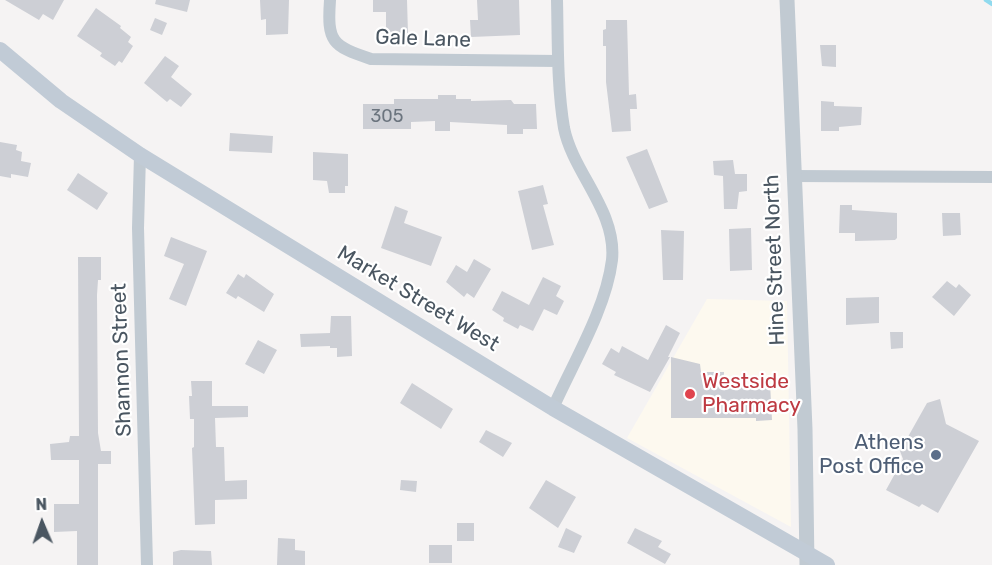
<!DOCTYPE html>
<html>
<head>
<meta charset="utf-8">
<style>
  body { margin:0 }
  #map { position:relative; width:992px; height:565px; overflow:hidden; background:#f5f3f3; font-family:Rubik,sans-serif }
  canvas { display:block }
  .north { position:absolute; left:12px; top:493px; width:60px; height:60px; -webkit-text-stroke:4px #fff; paint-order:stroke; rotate:358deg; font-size:16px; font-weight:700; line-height:24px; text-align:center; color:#4a5661 }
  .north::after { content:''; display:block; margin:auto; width:21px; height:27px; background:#4a5661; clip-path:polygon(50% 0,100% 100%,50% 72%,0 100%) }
</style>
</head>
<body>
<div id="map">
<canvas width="992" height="565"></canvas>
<div class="north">N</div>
</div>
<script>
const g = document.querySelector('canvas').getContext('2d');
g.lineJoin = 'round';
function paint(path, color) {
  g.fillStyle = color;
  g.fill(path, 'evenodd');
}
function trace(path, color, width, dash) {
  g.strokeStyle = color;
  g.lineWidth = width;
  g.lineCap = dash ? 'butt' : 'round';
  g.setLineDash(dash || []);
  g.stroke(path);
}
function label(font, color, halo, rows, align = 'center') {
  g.font = font + ' Rubik,sans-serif';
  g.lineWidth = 4.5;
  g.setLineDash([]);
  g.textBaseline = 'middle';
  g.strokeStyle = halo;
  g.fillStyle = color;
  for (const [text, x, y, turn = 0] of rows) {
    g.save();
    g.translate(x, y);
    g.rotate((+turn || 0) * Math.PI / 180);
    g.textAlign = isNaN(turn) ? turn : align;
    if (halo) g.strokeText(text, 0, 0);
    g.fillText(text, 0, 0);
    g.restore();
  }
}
const commercial = new Path2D(`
  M707,299L787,301L791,527L627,438Z`);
const stream = new Path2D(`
  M986,0L992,4`);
const building = new Path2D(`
  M5,0H64L53,20L43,14L39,20Z
  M156,0H190L187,12L155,4Z
  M260,0H289L288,34L266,35V19L261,20Z
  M373,0H407L408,34H386V12H373Z
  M477,0H519L520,35L471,37L470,20H478Z
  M96,8L121,26L120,28L131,37L128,42L133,46L122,63L119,61L115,66L100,56L102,53L77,36Z
  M155,18L167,23L162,35L150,30Z
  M606,20H627L629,95L636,94L637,109H630L631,131L612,132L606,82V46H603V30L606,29Z
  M820,45H836V67L822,66Z
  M165,56L179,66L171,77L192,94L181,107L170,99L167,102L144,83Z
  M438,95H456V99H471V101L511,100L514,104H536L537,129H523V134H507V125L450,122V131H435V121L411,122V129H363V104H394V99H438Z
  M821,101L834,102V106L862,107L861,125L839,127V131H821Z
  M230,133L273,136L272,153L229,151Z
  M0,142L17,145L16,150L22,152L21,161L31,163L28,177L11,174V178L0,176Z
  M647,149L668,202L649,209L626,157Z
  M313,152L348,154V186H345V193H329L327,181L313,180Z
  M733,160L735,174H747V191L739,192L737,209H724L723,176L714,175L713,161Z
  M78,173L108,193L97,210L67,190Z
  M543,185L548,204L543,205L554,245L532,250L518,191Z
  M840,205H852V210L897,213V238L895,240L855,241V233H839Z
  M395,206L408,211L404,223L442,237L431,266L381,248Z
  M942,213H960L961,235L943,236Z
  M751,228L752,270L730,271L729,229Z
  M661,230L684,231L683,280H663Z
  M171,237L207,251L186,306L169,299L184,264L164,256Z
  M78,257H101V280H98L97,295L98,433L101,451H111V464H98V565H77V531L54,532V504H79V460H51L50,444L69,442L70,436H79Z
  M474,259L491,269L474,298L467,293L464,297L446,282L456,265L467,272Z
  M238,274L244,278L246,274L274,294L264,312L238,296L236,299L226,293Z
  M543,277L561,286L556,296L564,301L557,315L544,309L533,331L520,325L518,329L503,321L504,318L492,310L502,291L529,305Z
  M947,281L956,288L959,284L971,295L954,316L932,297Z
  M879,297V323L846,325V298Z
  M331,316H351L352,356L337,357V348H330V346L301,347L300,334L330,333Z
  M666,325L680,333L668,357H670L650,392L614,375L616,372L602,364L611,348L619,353L622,346L648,360Z
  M890,332H903V348L891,349Z
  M258,340L277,350L264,374L245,364Z
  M671,357L700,364L701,372H724V385L770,383L772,420L756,421V418H671Z
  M191,381H212V406H248V417L215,418L216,447H224L225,481L247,480V499L215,500V524L195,525L192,448L194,447V419H190L189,396H192Z
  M412,383L453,409L441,429L400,403Z
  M940,399L946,424L979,441L938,513L922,504L919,507L886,490L903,459L900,451L927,403Z
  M486,430L512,443L503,457L479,442Z
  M401,480L417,481L416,492L400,490Z
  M546,480L576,497L558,528L529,508Z
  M457,523H474V541H457Z
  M566,528L582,536L574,553L558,547Z
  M635,528L662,541L658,547L671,554L665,564L627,543Z
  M278,538L295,539V550L305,551V565H277Z
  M429,545H452V563H429Z
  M181,550L211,551L212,565H173V552Z`);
const minor = new Path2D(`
  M330,0C327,42 332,46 371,59L558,61
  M140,155L138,228L147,565
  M793,176L992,177
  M553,408C573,363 606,309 612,260C617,211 573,173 564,128C557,86 558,42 557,0`);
const tertiary = new Path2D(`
  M787,0L805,429L807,565`);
const secondary = new Path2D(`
  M0,50L61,101L140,155L553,408L827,565`);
const markers = [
  [690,394,6,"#e0444e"],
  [936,455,6,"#5c6f8a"]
];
const numberNames = [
  ["305",387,117]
];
const streetNames = [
  ["Gale Lane",423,39,2],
  ["Hine Street North",775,260,-92],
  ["Market Street West",418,299,31],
  ["Shannon Street",122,360,-92]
];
const healthNames = [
  ["Westside",702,382],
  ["Pharmacy",702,406]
];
const serviceNames = [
  ["Athens",924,443],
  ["Post Office",924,467]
];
paint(commercial, '#fdf9ef');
trace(stream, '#90daee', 4.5);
paint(building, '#cdcfd5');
trace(minor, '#c1cad2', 12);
trace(tertiary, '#c1cad2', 15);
trace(secondary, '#c1cbd6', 16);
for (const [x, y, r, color] of markers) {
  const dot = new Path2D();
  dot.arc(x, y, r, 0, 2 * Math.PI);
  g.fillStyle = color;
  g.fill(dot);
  trace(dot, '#fff', 2);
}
label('18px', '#6b747e', null, numberNames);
label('21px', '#4a5661', '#fff', streetNames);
label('21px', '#be3a42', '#fff', healthNames, 'left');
label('21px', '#4e5e75', '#fff', serviceNames, 'right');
</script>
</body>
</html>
